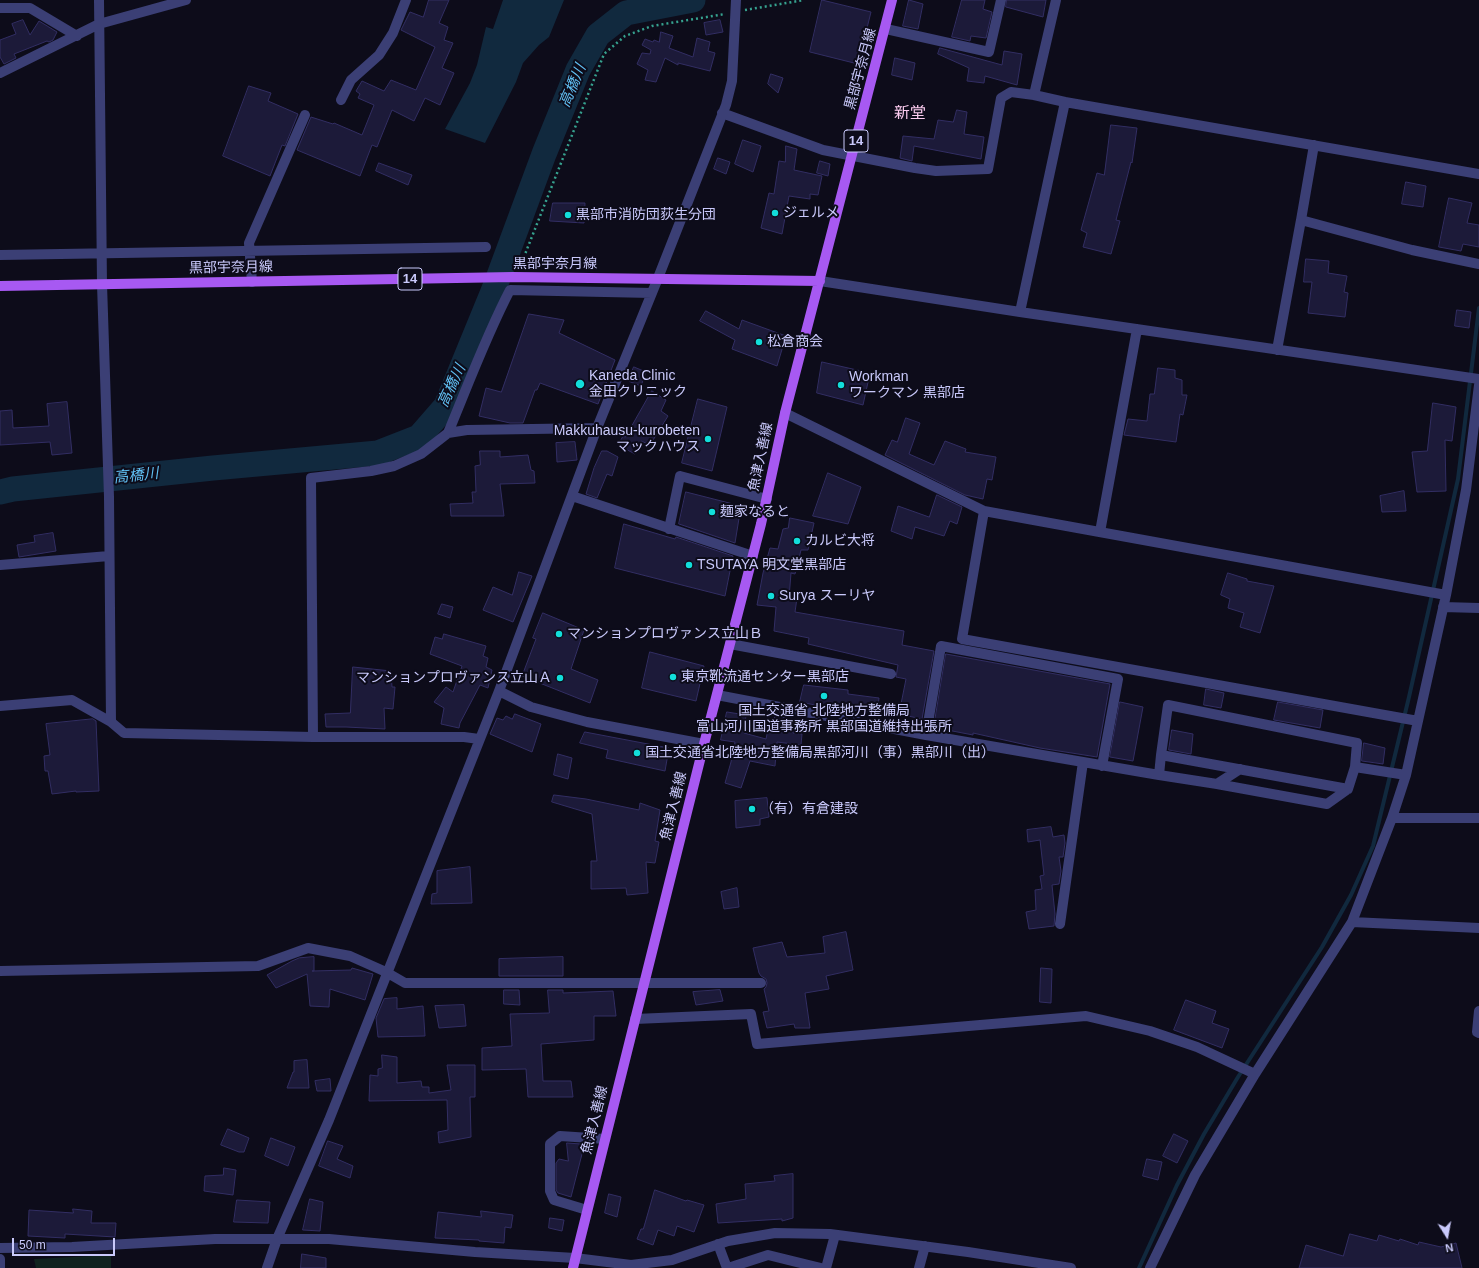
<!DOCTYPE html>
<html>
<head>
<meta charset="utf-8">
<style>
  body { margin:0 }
  #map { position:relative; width:1479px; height:1268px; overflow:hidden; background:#0d0c1a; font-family:Helvetica,sans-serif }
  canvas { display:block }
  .north { position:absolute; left:1427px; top:1216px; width:40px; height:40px; -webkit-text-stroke:3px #0d0c1a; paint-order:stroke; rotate:169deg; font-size:11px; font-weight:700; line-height:16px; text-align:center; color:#c9c9fb }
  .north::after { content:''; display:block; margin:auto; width:14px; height:18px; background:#c9c9fb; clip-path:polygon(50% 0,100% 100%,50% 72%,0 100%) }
  .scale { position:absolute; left:12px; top:1238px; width:103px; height:18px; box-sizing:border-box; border:2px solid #c9c9fb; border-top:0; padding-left:5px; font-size:12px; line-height:14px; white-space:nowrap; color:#c9c9fb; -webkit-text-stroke:3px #0d0c1a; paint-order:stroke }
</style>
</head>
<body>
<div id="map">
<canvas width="1479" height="1268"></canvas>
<div class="north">N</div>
<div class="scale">50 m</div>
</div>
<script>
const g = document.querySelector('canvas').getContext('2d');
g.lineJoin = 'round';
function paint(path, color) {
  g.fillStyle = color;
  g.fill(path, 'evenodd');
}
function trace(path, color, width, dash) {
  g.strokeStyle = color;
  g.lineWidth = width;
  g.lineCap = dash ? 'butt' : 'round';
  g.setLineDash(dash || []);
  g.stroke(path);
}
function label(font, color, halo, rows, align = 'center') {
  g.font = font + ' Helvetica,"Noto Sans JP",sans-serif';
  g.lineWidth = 4;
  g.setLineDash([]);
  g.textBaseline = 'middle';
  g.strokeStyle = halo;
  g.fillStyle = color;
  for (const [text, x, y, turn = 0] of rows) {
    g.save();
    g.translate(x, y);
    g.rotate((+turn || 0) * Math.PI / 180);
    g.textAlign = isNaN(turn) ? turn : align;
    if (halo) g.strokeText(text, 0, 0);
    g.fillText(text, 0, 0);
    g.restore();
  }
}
const green = new Path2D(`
  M111,1255V1268H36L34,1259Z`);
const water = new Path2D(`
  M503,0H564L549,37L539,45L523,63L516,82L485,143L445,129L470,83L477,65L486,27L493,29Z`);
const stream = new Path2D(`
  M1139,1268L1177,1185L1204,1134L1238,1077L1322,947L1351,895L1373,846L1409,697L1458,479L1479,308`);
const river = new Path2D(`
  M0,492L13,489L213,468L378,453L419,437L446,406L494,289L544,154L578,70L598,35L626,13L693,0`);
const building = new Path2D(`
  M429,0H449L439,23L448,27L444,40L453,43L442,68L454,73L440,105L425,98L414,121L392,110L377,147L372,145L360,176L297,150L311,117L333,124L334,123L362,135L374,105L358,98L360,94L356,91L362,81L384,91L391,80L416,90L435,47L401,30L410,12L423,17Z
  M822,0L871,12L858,64L810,52Z
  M909,0L923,4L918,29L903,26Z
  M962,0H985L983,9L992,12L986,38L971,36L970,41L952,37Z
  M1007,0H1046L1043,17L1006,7Z
  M23,20L30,35L39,21L57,32L53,40L49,42L47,41L14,54L16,58L4,64L0,57V40L16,34L12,24Z
  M720,20L723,32L706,35L704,23Z
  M661,32L673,36L669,48L693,57L697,38L710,42L708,51L715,53L710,71L678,63V65L665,58L656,82L645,80L648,70L637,64L642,53L650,54L651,50L642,45L645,39L653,42L654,40L659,42Z
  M940,48L1002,65L1004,51L1022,54L1017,85L985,76L984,83L967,81L969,68L938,54Z
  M895,58L915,63L912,80L892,75Z
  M771,74L783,78L778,93L768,84Z
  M249,86L271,93L268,101L298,114L285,146L282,145L270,176L223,156Z
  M957,110L967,112L964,134L984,137L981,159L914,146L912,161L900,158L903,136L934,139L938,120L953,122Z
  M1111,125L1137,128L1132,163L1131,162L1116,220L1120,221L1111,254L1083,247L1087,233L1081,230L1097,173L1104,175Z
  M743,140L761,146L753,172L735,164Z
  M786,146L797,149L794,170L822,176L818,195L810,194V199L789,196L782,234L761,228L769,193L774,194L779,161L785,162Z
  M718,158L730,162L726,174L714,169Z
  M820,161L830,164L828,176L817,173Z
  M379,163L412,175L408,185L376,171Z
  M1406,182L1426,186L1423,207L1402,204Z
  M1449,198L1472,203L1467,223L1479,225V247L1463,244L1461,251L1439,247Z
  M553,203H585L584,223L550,221Z
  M1306,259L1329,261L1328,273L1347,276L1344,292L1348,293L1345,317L1308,313L1312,282H1304Z
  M1457,310L1471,312L1469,328L1455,326Z
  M706,311L739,329L742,320L786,336L777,366L732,349L735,340L700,321Z
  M529,314L564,320L559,333L615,360L598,404L540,383L537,390H535L523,423H510L479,416L486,388L501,392Z
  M822,362L870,373L863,405L817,393Z
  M634,367L646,372L641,386L628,381Z
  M1158,368L1175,370V378L1182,380V395H1187L1183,415L1180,414L1176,442L1124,435L1128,419L1147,421L1150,394H1154Z
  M652,391L666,400L661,411L668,416L650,445L641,441L635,454L618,445L623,436L625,437Z
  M698,399L727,407L712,471L682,463Z
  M67,402L72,453L52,455L50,442L0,445V411L12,410L13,428L49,426L47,404Z
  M1433,403L1456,407L1452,441L1445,440L1446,491L1417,492L1412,452L1427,451Z
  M906,418L920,423L909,454L934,465L945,441L966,449L965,452L996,457L992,480L987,479L983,499L965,495L885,455L892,440L897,442Z
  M575,442L577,460L557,462L556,443Z
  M480,451H500V457L528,455L531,470L534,471L535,483L500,484L504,516H451L450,504L473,503L472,492H476L475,466L480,465Z
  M602,451H607L618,457L612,476L607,474L597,498L586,494L594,468Z
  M828,473L861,487L848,524L813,516Z
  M1404,491L1406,511L1382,512L1380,496Z
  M686,492L741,506L735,543L679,524Z
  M937,495L962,507L957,524L950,521L944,536L915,527L912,539L891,531L898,506L929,517Z
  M790,518L814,523L808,550H801L795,574L791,573L789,598H797L795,612L904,631L902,645L934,651L922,719L899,714L906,679L896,677L898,665L808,644L809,638L774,631L776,607L757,605L763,573L770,548L778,549L783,529L788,528Z
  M624,524L675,539L676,537L733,556L725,596L615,568Z
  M53,533L56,551L19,557L17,545L35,542L34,536Z
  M519,572L532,576L513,622L483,610L493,587L512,595Z
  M1228,573L1247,579V581L1274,586L1260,633L1240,627L1244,613L1228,608L1230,599L1221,595Z
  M442,604L453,607L450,618L438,614Z
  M543,613L584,630L571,669L598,680L590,703L522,676L536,639L533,638Z
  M444,634L486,646L483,656L488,658L486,667L492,670L488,688L480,685L460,723L459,728L441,724L444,708L434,702L446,687L453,692L462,666L430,654L435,637L442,639Z
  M650,652L704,666L696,701L642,688Z
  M946,654L1110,684L1097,757L1040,748L973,733V735L937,728L938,722L935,721Z
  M353,667L391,671L392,687H395L393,709L384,708L385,729L346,727H326L325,714L350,713Z
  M804,685L848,690V694L879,698L877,713L846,709L845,711L800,702Z
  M1206,689L1224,693L1221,708L1204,705Z
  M1120,702L1143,707L1133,761L1110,757Z
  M1278,702L1323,710L1320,728L1274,720Z
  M727,712L746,715L744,733L766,739L769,725L773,726L775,715L787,718L788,728H793V733L802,734L801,745L777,742L775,766L750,761L741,788L725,783L731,762L735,742L721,740Z
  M515,714L541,724L532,752L490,734L497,718L503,720L506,716L512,719Z
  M93,719L96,721L99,791L76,792V791L52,794L48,771H45L44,756L50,755L46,724Z
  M1172,730L1193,734L1191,754L1169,750Z
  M585,732L669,748L665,771L606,758L608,750L580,743Z
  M1364,743L1385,748L1383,764L1362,761Z
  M558,754L572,758L568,779L554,775Z
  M554,795L586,799L639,810L640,803L660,810L655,841L659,842L655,863L646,862L648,893L627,895L626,888L591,889V861H597L592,814L552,802Z
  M767,798L769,817L760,819V825L736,828L735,801Z
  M1051,827L1053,837L1064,835L1065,843L1063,857H1059L1061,871L1059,884L1052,885L1055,914L1054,926L1029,929L1026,912L1036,910L1035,890L1042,889L1040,876L1044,875L1040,840L1028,842L1027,830Z
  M470,867L472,903L431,904L432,894L437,893V871Z
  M737,888L739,907L724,909L721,892Z
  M846,932L853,970L826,976L829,989L805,993L810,1028H795L794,1024L767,1028L763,1012L769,1011L764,989L766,987L767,983L766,979L761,976L759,973L753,948L782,942L787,957L825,953L823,937Z
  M314,957V971H312L351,970L352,968L373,974L365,1000L330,989L329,1007L310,1006L307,974L276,988L267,975L292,961L299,958Z
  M563,957V976H499V959Z
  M1041,968L1052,969L1051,1003L1040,1002Z
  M504,990H519L520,1005L504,1004Z
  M548,990H563V993L613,991L616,1016H594V1040L541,1044L543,1081H571L573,1097H528L526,1069L482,1070V1048L512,1046L510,1014L549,1013Z
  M720,990L723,1001L696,1005L693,992Z
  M397,998V1009L423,1006L425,1036L378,1037L376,1018L384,999Z
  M1186,1000L1216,1011L1212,1023L1229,1029L1222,1048L1174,1030Z
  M464,1005L466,1026L439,1028L435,1006Z
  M382,1055L397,1057V1083L421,1081L422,1087H429V1093L451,1090L447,1065H475V1097H470L471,1137L439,1143L438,1132L448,1130L447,1100L369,1101L370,1075L378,1076V1069L382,1068Z
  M307,1060L309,1088H287L293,1072H294V1061Z
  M330,1079L331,1091H317L315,1081Z
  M228,1129L249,1138L244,1152H239L221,1145Z
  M1174,1134L1188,1141L1177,1163L1163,1156Z
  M271,1138L295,1147L288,1166L265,1156Z
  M328,1141L343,1146L337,1159L353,1166L350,1178L319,1166Z
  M567,1143L581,1144L582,1154L571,1197L558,1193L556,1190V1163L559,1159L568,1161Z
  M1147,1159L1162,1162L1158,1180L1143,1176Z
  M224,1168L236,1170L233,1195L204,1191L205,1176L223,1175Z
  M793,1174V1218L782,1221V1219L718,1223L716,1204L746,1199L745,1184L775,1181L774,1176Z
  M655,1190L686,1201L687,1200L704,1205L694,1232L677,1226L674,1236L658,1230L653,1245L637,1239L641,1229H643Z
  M609,1194L621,1197L617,1217L605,1213Z
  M310,1199L323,1202L320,1231L303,1230Z
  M237,1200L270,1202L268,1223L234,1222Z
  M73,1209L92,1211L91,1223H116L115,1237L65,1234V1238L28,1236L29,1210L73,1213Z
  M481,1211L513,1215L511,1228L505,1227L504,1243L479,1241V1240L435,1238L438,1212L481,1217Z
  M550,1218L564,1220L562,1231L549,1228Z
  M1350,1234L1377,1241L1379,1235L1399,1241L1400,1239L1418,1245L1419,1242L1441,1247L1456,1243L1462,1268H1299L1306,1245L1343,1256Z
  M302,1254L326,1258V1268H301Z`);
const path = new Path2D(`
  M745,10L804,0
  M520,267L604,54L625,36L652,26L725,14`);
const minor = new Path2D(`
  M99,0L102,284L109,497L111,722
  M1056,0L1034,95L1065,102
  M0,8H30L77,36
  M886,29L989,52L1001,0
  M0,73L99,24L186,0
  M341,100L351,80L379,55L393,33L406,0
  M722,113L823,150L915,168L936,171L988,169L1001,98L1011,92L1034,95
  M1314,145L1301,220L1412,250L1479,264
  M0,255L486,247
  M820,281L1020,312L1479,379
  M252,282L249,243L305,115
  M1020,312L1065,102L1479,174
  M1277,350L1301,220
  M785,413L984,511L1446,595
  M448,433C468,385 486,336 510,290L652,293
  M572,496L753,556
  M984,511L962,639L1418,721
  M669,529L680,476L767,499
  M1100,532L1137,329
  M0,565L109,556
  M1443,607L1479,608
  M730,644L891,674
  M499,691L531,707L587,722L704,744
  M717,695L926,735
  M0,706L72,700L111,722L124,733L313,737H464L479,739
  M313,737L311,478L371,471L394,466L421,454L448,433L467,430L597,428
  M1161,755L1159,775L1217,784
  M1102,766L1118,679L941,646L926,735L1083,762L1159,775
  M1355,767L1357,743L1168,705L1161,755L1348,789L1355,767L1406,775
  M1240,769L1217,784L1327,804L1348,789
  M1392,818H1479
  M1352,922L1479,928
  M1060,924L1083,762
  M0,971L258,966L308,948L350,956L386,972L405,983H761
  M1479,1011L1477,1032L1479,1033
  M635,1019L751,1014L757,1044L1086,1016L1150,1031L1197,1047L1255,1074
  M587,1210L554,1200L550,1191V1144L560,1136L605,1139
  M718,1244L727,1268
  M0,1248L72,1247L215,1239H329L475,1252L575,1258L631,1265L672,1260L728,1241L775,1233L830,1234L968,1252L1071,1268
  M0,1259V1268
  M267,1268L277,1239L329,1120L499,691L597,428L658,278L726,105L732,81L736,0
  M728,1268L768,1255L821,1268
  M826,1268L835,1235
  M919,1268L925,1246
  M1150,1268L1195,1175L1255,1074L1352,922L1392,818L1406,775L1446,595L1466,490L1479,385`);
const major = new Path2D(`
  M0,286L513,277L820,281
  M573,1268L704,744L761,524L785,413L892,0`);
const markers = [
  [775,213,4,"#12dedb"],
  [568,215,4,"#12dedb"],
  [759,342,4,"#12dedb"],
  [580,384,5,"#12dedb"],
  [841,385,4,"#12dedb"],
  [708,439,4,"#12dedb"],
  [712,512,4,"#12dedb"],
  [797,541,4,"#12dedb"],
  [689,565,4,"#12dedb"],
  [771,596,4,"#12dedb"],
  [559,634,4,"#12dedb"],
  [673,677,4,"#12dedb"],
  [560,678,4,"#12dedb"],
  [824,696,4,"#12dedb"],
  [637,753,4,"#12dedb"],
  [752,809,4,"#12dedb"]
];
const shields = [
  [856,141,24],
  [410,279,24]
];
const shieldNames = [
  ["14",856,141],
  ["14",410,279]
];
const streetNames = [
  ["黒部宇奈月線",861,69,-75],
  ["黒部宇奈月線",555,264],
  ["黒部宇奈月線",231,268,-1],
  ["魚津入善線",761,457,-78],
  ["魚津入善線",674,806,-76],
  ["魚津入善線",595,1120,-76]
];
const poiNames = [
  ["ジェルメ",783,213],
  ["黒部市消防団荻生分団",576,215],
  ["松倉商会",767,342],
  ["Kaneda Clinic",589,376],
  ["金田クリニック",589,392],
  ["Workman",849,377],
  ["ワークマン 黒部店",849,393],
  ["Makkuhausu-kurobeten",700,431,"right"],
  ["マックハウス",700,447,"right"],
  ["麺家なると",720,512],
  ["カルビ大将",805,541],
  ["TSUTAYA 明文堂黒部店",697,565],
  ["Surya スーリヤ",779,596],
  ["マンションプロヴァンス立山Ｂ",567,634],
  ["東京靴流通センター黒部店",681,677],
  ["マンションプロヴァンス立山Ａ",552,678,"right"],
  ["国土交通省 北陸地方整備局",824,711,"center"],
  ["富山河川国道事務所 黒部国道維持出張所",824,727,"center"],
  ["国土交通省北陸地方整備局黒部河川（事）黒部川（出）",645,753],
  ["（有）有倉建設",760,809]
];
const waterNames = [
  ["高橋川",573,86,-67],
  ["高橋川",452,386,-65],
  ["高橋川",136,476,-6]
];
const quarterNames = [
  ["新堂",910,114]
];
paint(green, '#102320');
paint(water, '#11293e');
trace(stream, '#11293e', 4);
trace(river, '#11293e', 25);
paint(building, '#1c1a39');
trace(building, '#322e63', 1);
trace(path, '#36a28f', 2.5, [2, 3]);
trace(minor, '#3b3f75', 10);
trace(major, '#a759f2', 10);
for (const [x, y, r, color] of markers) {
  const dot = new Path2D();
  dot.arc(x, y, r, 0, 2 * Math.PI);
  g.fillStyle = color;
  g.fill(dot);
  trace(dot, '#0d0c1a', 1.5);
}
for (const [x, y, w] of shields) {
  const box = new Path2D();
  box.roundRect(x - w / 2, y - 11, w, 22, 3);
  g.fillStyle = '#0d0c1a';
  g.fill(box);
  trace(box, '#c9c9fb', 1);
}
label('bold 13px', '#c9c9fb', null, shieldNames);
label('14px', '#c9c9fb', '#0d0c1a', streetNames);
label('14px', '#c9c9fb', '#0d0c1a', poiNames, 'left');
label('italic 15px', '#60bff2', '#0d0c1a', waterNames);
label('16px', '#fbcbef', '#0d0c1a', quarterNames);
</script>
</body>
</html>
